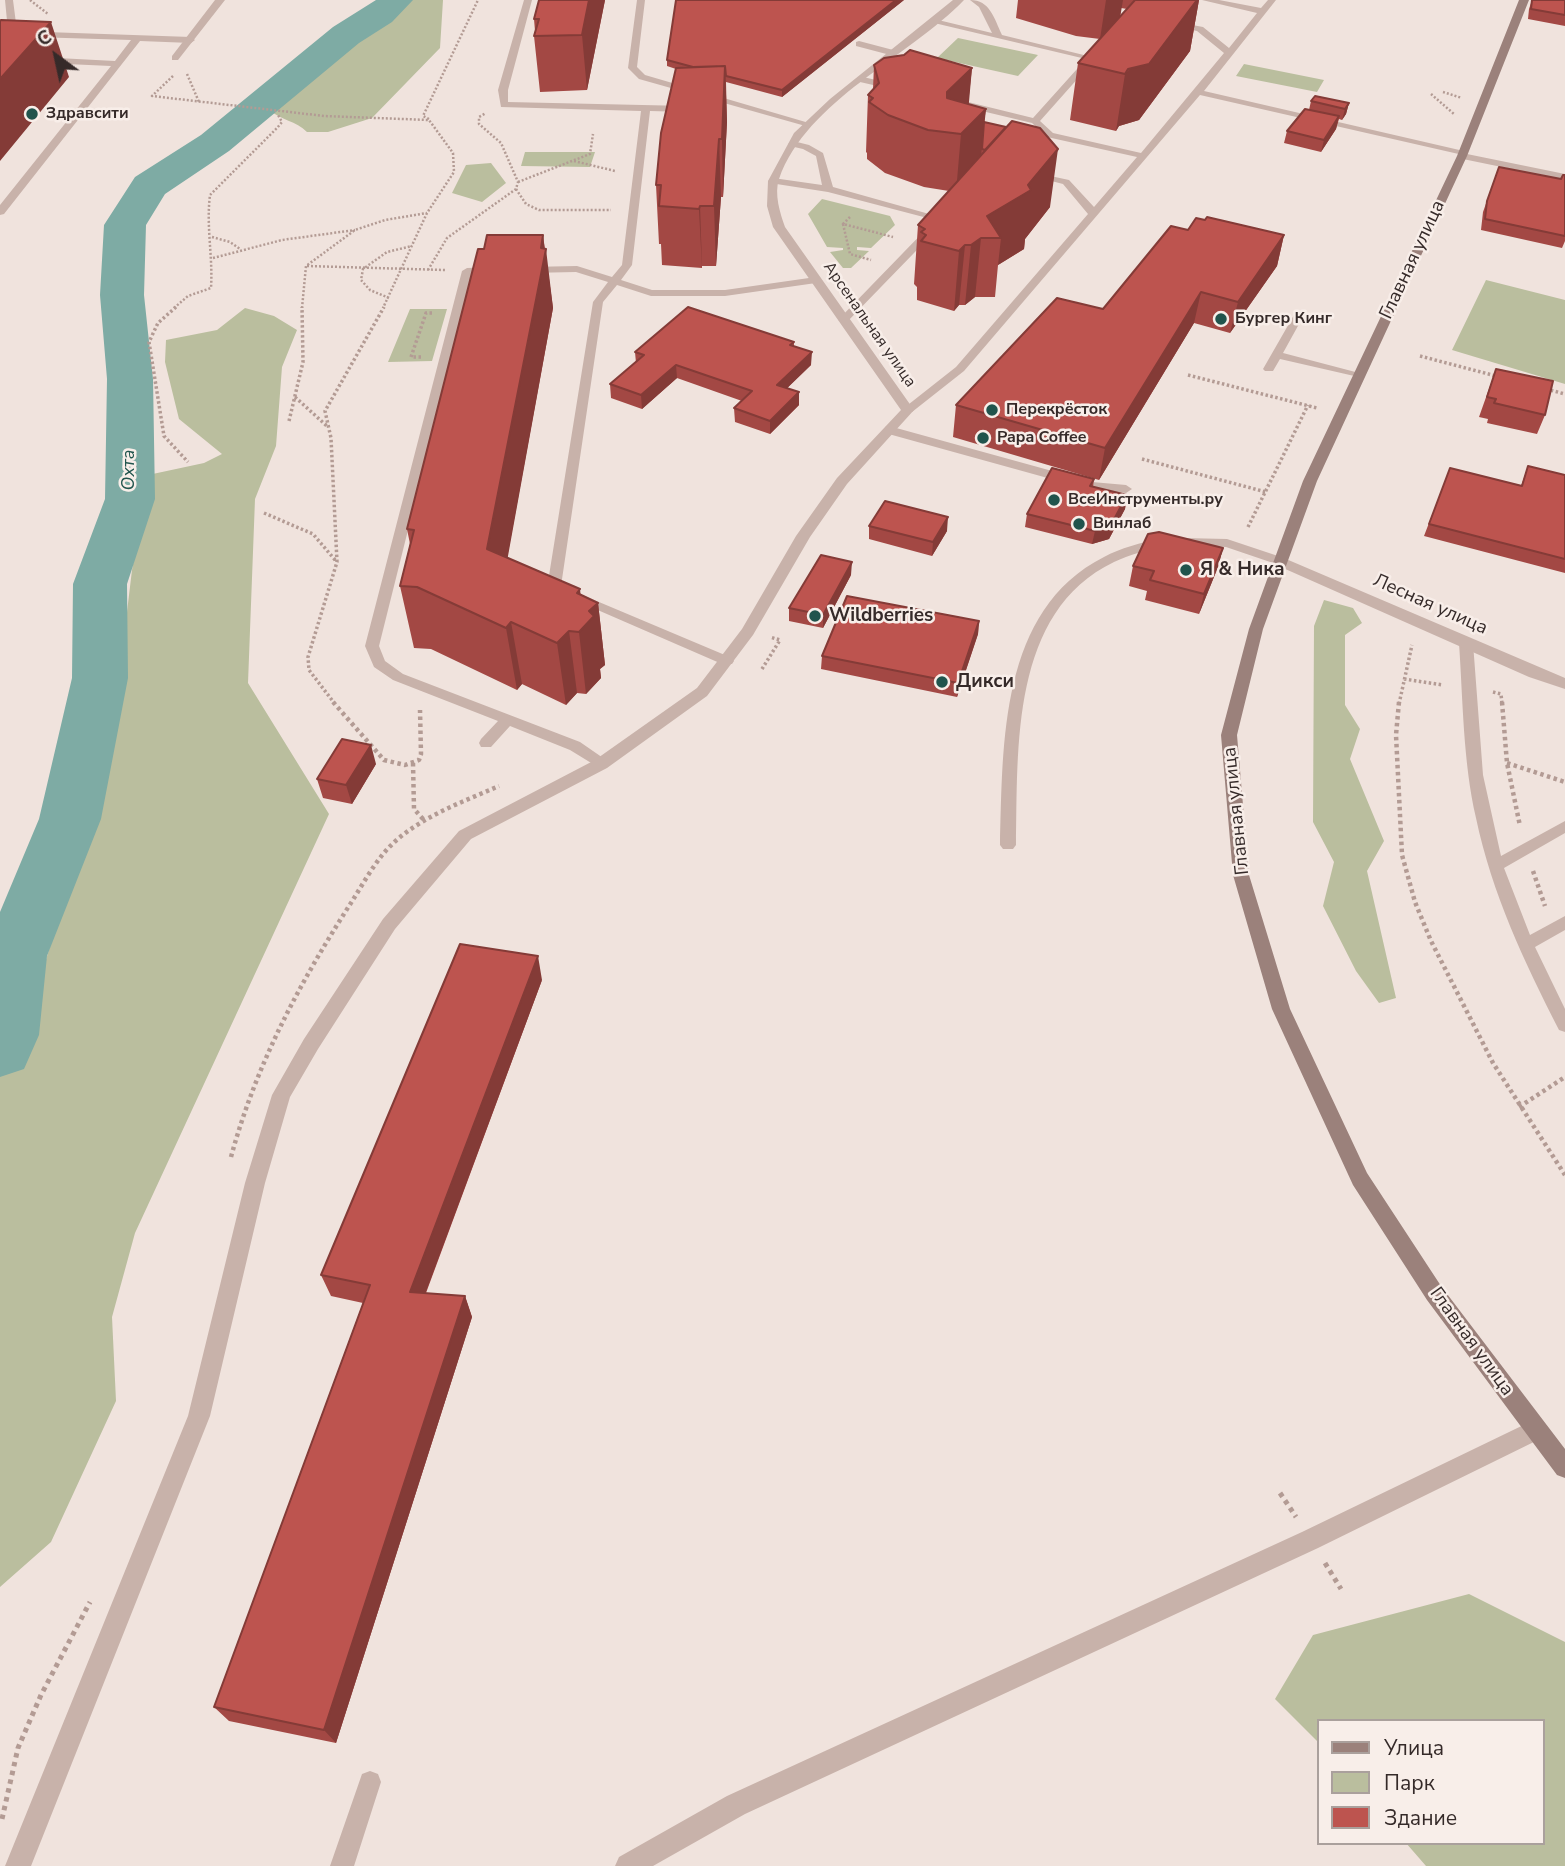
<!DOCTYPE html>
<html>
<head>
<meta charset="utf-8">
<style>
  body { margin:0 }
  #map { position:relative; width:1565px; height:1866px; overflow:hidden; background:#f0e3dd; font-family:"Nunito Sans",sans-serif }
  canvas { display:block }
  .legend { position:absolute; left:1317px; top:1719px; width:228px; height:126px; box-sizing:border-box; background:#f8eee9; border:2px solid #aaa09c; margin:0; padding:9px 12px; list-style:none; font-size:21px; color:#352a29 }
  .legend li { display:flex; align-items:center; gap:14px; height:35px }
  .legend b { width:35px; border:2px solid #aaa09c }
  .north { position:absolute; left:21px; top:21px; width:70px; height:70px; -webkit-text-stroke:5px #f8eee9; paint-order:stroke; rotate:327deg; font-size:19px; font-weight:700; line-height:28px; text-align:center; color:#352a29 }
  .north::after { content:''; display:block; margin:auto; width:24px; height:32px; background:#352a29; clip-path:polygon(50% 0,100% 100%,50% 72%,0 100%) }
</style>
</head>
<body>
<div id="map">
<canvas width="1565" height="1866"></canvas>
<ul class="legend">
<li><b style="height:9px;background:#9b817b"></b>Улица</li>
<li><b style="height:19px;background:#babe9e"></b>Парк</li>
<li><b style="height:19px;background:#bd544f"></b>Здание</li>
</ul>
<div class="north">С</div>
</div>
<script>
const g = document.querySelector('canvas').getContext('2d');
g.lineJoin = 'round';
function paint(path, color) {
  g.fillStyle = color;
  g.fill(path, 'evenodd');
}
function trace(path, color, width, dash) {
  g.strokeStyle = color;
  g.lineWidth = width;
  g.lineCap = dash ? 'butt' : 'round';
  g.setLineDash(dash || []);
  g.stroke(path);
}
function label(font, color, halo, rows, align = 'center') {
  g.font = font + ' "Nunito Sans",sans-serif';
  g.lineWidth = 5;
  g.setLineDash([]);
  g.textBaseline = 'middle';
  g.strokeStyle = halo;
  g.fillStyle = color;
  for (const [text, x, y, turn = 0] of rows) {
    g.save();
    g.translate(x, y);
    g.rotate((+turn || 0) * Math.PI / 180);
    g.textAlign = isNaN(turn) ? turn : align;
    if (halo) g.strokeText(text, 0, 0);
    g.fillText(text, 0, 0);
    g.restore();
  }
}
const green = new Path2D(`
  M406,0H443L440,48L372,118L328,132H307C296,121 281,120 269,110L332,54Z
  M958,38L1038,55L1018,76L937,58Z
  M1244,64L1324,80L1317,92L1236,76Z
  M525,152H595L590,167L521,166Z
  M491,163L506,183L482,202L452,193L466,165Z
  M822,199L890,216L895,225L871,248L857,247V250L869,251L851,268H843L830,252L843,250V248L827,247L808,214Z
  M1486,280L1565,300V384L1452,350Z
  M245,308L274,316L297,330L282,367L276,446L255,499L248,683L329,814L135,1233L112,1317L116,1401L51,1542L0,1587V1059L34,998L86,831L116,704L132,570L148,475L204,463L222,454L179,419L165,362L166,340L217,330Z
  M410,309H447L432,361L388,362Z
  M1324,600L1353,608L1362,623L1345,635V705L1360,729L1350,759L1384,841L1367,871L1396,998L1379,1003L1356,971L1323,906L1334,862L1313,822L1314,626Z
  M1469,1594L1565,1642V1866H1426L1406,1843H1542V1721H1318V1742L1275,1699L1313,1635Z`);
const river = new Path2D(`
  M376,0H413L392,22L359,43L229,151L165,194L146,225L144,295L153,379L155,499L127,584L128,678L101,819L47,956L39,1035L24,1069L0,1077V912L39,819L72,678L73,584L105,499L107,379L100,295L104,225L135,177L201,135L333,27Z`);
const pathFar3 = new Path2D(`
  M30,0L48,14
  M187,74L199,102
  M173,76L152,96L324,116L429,120L453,153L454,172L427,213L383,308
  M1443,92L1462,98
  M1431,94L1454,114
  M429,119L423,116L478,0
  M574,161L615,171
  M518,182L590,154L593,134
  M516,189L526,204L539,210H611
  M850,217L843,224L893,237
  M843,224L850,254L871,260
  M212,237L230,242L240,249
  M213,258L282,240L355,230
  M307,266L445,270
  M428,270L447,238L516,189L518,182L501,143L479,124V117L486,113
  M389,298L370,290L361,280L363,269L387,252L412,246
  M174,308L188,296L211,288C213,257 206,226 210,195L277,128L282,122L278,115
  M302,308L306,266L355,230L385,220L427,213`);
const pathFar2 = new Path2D(`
  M176,307L158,323L149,342L164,436L188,462
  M1420,356L1496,376
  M421,357H411L426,313H434
  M1188,375L1317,408
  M1546,389L1565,394
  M295,397L328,427
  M289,421L303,362L302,307
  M1142,459L1266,492
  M264,513L313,534L336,561
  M1248,527L1308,405
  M762,669L780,640L770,637
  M1404,679L1443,685
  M1493,692L1501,694L1502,704
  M335,704L309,670L308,657L337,562L331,438L325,411L384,307
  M1399,704L1412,645`);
const pathFar1 = new Path2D(`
  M333,702L384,760L405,765L419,760L421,754L420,710
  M1399,702L1396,735L1402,855L1415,902L1431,941L1493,1063L1565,1175
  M1502,702L1507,763L1520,826
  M413,763L414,809L424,820
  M1507,763L1565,782
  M1533,871L1545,906
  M1519,1107L1565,1077
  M231,1157C256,1065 298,986 349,906C364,883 377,856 399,838C428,814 465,801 499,786`);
const path = new Path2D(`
  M1280,1493L1296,1517
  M1325,1563L1341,1589
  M2,1819L18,1748L41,1695L90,1602`);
const lane = new Path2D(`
  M5,0H13L17,31L191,37L195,40L191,43L140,41L4,214L0,215V205L111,66L0,61V55L115,61L131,40L0,36V30L8,31Z
  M524,0H532L508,90V102L687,106L692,109L687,112L650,111L632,265L621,280L652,290H725L816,277L821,280L816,283L725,296H651L617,285L603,302L561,586L732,658L734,661L732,664H722L547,588L593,302L608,282L576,272L528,273L523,270L528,267L577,266L612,277L622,265L641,111L501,107L498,90Z
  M637,0H645L637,67L645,75L809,123V127L639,79L628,68Z
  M970,0C990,0 994,18 1002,35L1096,58L1040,121L1053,133L1141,153L1224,53L1197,31L1171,25V21L1203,27L1229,48L1257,13L1202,0H1219L1261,8L1268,0H1276L1204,91L1468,152L1463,155L1200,95L964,371L912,412H904V408L956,367L1088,214L1063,184L1032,176V172L1069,180L1094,207L1137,157L1047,137L1032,123L961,106V102L964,101L1033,118L1086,59L930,22L934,19L992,33L979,7Z
  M859,41L897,51L898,53L894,56L856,46V42Z
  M863,77L898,85L900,87L895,90L860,82L858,80Z
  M793,141L809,145L823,153L833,187L947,219L847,322L838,320L935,220L828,192L770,183L768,181L773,178L822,185L816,156L803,149L790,146L788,144Z
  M492,267L497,270L496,272L472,274L379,646L385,661L403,674L580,742L606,760L608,764L606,768L601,769L570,750L510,726L491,747H481L479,743L481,739L498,721L393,680L374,667L365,646L462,271L467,268Z
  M1299,312L1304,315L1283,353L1363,374V378L1280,359L1273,371H1265L1263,369L1294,315Z
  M889,426L1092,482L1126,485L1132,489L1126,493L1091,490L885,433V427Z
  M1160,538L1164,539V545C1148,550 1129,555 1114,562C1010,612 1018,748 1016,845L1013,849H1003L1000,845C1003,744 999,610 1104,557C1120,548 1142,543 1160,538Z
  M1183,538L1227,539L1284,558L1285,561L1279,565L1226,547L1179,545V539Z
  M1466,639L1473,643L1483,775L1501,856L1565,821V833L1504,868L1530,935L1565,916V930L1535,947L1565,1009V1032L1559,1030C1524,961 1492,894 1476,818C1463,761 1463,701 1459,643Z
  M370,1771L378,1774L381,1782L354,1866H330L362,1774Z`);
const street = new Path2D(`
  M215,0H225L178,60H172V56Z
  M953,0H964C908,58 807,100 779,179C774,194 780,213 785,227L914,410L847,484L810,537L753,635L707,696L607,768L471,839L395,929L318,1049L290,1097L265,1183L210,1416L31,1866H5L188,1416L245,1183L272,1095L304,1039L383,919L459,831L595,760L697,688L742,629L796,536L837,478L901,410L773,227L767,206L768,181L794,133L830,99Z
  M1462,153L1565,174V180L1458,158V154Z
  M1279,556L1565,678V689L1529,677L1274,564L1272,561Z
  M1536,1419L1544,1423L1547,1430L1544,1437L1318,1548L745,1814L653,1866H615L619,1857L727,1796L1302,1532Z`);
const secondary = new Path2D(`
  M1519,0H1529L1467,156L1317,481L1263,629L1237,735L1249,875L1290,1009L1367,1173L1441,1286L1565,1449V1478L1557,1475L1427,1300L1353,1185L1272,1009L1233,875L1221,735L1249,629L1303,481L1457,156Z`);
const wall = new Path2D(`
  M605,0L587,90L540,92L534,36L535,31L534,19Z
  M904,0L782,97L726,82L727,122L723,197H721L716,266H702V268L662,265L661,244H659L656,185L676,69L667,66V60Z
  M1018,0H1199L1190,51L1139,120L1119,126L1116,131L1070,120L1078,63L1100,39L1076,36L1016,18ZM1121,8L1127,9L1120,16Z
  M1532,0H1565V26L1528,19L1529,9Z
  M874,65L972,68L968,104L986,109L984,122L1050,207L1025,239L1024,249L998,265L995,297H975L965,305H959L954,311L917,300V287L914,284L918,225L949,191L924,187L885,173L867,159V153L866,152L868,95L873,89Z
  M1311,101L1349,103L1346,114L1342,120L1339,119L1336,129L1321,152L1284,143L1287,131L1309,110Z
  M1499,167L1561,179L1565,175V241L1562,248L1481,230L1483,212Z
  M1188,230L1284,235L1277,266L1230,333L1194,323L1099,480L953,437L956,405L1103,309Z
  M543,235L553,308L507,558L580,595L598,603L605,665L600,669L601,678L586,694L577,693L566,705L522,684L517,690L431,649L414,648L400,586L410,544L407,529L484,249Z
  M794,342V346L811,365L787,388L799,392V405L770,434L735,422L734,408L742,401L677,378L642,409L611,398L610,384L636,363L635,352Z
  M1496,369L1545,415L1537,434L1487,423L1488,419L1479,417Z
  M1528,466L1565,475V573L1424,536L1450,468L1521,486Z
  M1094,479L1093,487L1127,495L1125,509L1109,539L1092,544L1025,527L1027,514Z
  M869,526L947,531L932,556L869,539Z
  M1223,548L1218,567L1199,614L1145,600L1147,591L1129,586L1133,566Z
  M851,575L823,628L789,621V608Z
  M979,621L978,634L957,697L821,669L822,656Z
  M376,764L352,804L323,798L317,779Z
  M542,980L426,1293L465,1296L472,1317L336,1743L229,1721L214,1707L363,1303L331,1296L321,1275Z`);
const shadedWall = new Path2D(`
  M589,0H605L587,90L582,35Z
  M896,0H904L782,97V90Z
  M1106,0H1123L1120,18L1100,39Z
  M1197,0H1199L1190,51L1139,120L1119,126L1116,131L1125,74Z
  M51,22L69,77L0,161V79Z
  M725,66L727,122L723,197L722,139Z
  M972,68L967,124L944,132L947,92Z
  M1349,103L1346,114L1342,120L1345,109Z
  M986,109L980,166L956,192L961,134Z
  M1339,116L1336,129L1321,152L1324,140Z
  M719,139L721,197L716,266L714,206Z
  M1058,149L1050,207L1025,239L1024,249L998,265L1001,238L987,216L1028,185Z
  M700,206L702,266V268L699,209Z
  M543,235L545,252L546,249L553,308L498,611L487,549Z
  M1284,235L1277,266L1230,333L1238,302Z
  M981,238L975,297L965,305L971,245Z
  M965,245L959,305L954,311L959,251Z
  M1201,292L1194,323L1099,480L1105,448Z
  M812,352L811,365L777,398V385Z
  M676,365L677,378L642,409L641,395Z
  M799,392V405L770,434V421Z
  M1127,495L1125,509L1109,539L1092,544L1095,531Z
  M948,517L947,531L932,556L933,542Z
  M1223,548L1218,567L1199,614L1204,594Z
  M852,562L851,575L823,628V615Z
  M580,589L584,626L589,611L598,603L605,665L600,669L601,678L586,694L579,632L577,593Z
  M979,621L978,634L957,697L958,683Z
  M511,622L522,684L517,690L506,628Z
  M569,631L577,693L566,705L557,643Z
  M371,745L376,764L352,804L346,785Z
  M538,956L542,980L418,1313L410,1292Z
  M465,1296L472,1317L336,1743L324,1730Z`);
const building = new Path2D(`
  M539,0H589L582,35L534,36L539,19H534Z
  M676,0H896L782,90L726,76L725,66L693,67L667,60Z
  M1135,0H1197L1149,64L1128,69L1125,74L1078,63Z
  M1532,0H1565V15L1531,9Z
  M1,20L51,22L0,79V21Z
  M910,50L972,68L947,92V98L986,109L961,134L928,130L888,115L869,102L873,98L868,95L879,83L874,65L884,58L904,55Z
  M725,66L722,139H719L714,206H700L699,209L659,206L661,185H656L661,133L676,68Z
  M1315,96L1349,103L1345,109L1311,101Z
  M1305,109L1339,116L1324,140L1287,131Z
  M1012,121L1040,128L1058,149L1028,185L1031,190L987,216L1001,238H981L971,245H965L959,251L921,241L926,235L921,232L925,229L918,225Z
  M984,122L1006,127L985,150L982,149Z
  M1499,167L1561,179L1563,175H1565V236L1485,219L1487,201Z
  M1207,217L1284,235L1238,302L1201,292L1105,448L956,405L1057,298L1103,309L1171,226L1188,230L1196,218L1205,220Z
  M487,235H543L541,248L546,249L487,549L580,589L577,593L598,603L589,611L594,616L579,632L569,631L557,643L511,622L506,628L417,587L400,586L414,530L407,529L478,249H484Z
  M688,307L794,342L790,345L812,352L777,385L799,392L770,421L734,408L752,391L676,365L641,395L610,384L644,355L635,352Z
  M1496,369L1553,381L1545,415L1494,403L1496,399L1487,397Z
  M1528,466L1565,475V559L1429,524L1450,468L1522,486Z
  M1052,468L1094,479L1090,486L1127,495L1111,525L1095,531L1027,514Z
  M885,501L948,517L933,542L869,526Z
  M1159,532L1223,548L1204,594L1150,580L1154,571L1133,566L1148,534Z
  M821,555L852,562L823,615L789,608Z
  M847,596L979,621L958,683L822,656Z
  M342,739L371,745L346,785L317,779Z
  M460,944L538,956L410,1292L465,1296L324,1730L214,1707L370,1285L321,1275Z`);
const markers = [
  [32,114,7,"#21544d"],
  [1221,319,7,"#21544d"],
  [992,410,7,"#21544d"],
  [983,438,7,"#21544d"],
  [1054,500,7,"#21544d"],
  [1079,524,7,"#21544d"],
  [1186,570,7,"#21544d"],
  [815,616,7,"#21544d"],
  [942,682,7,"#21544d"]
];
const farPoinames = [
  ["Здравсити",46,114],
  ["Бургер Кинг",1235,319],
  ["Перекрёсток",1006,410],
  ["Papa Coffee",997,438],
  ["ВсеИнструменты.ру",1068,500],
  ["Винлаб",1093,524]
];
const farStreetnames = [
  ["Арсенальная улица",869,325,55]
];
const farWaternames = [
  ["Охта",130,470,-90]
];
const streetNames = [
  ["Главная улица",1413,260,-65],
  ["Лесная улица",1430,605,24],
  ["Главная улица",1237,811,-96],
  ["Главная улица",1471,1342,54]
];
const poiNames = [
  ["Я & Ника",1200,570],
  ["Wildberries",829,616],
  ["Дикси",956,682]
];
paint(green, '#babe9e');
paint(river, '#7eaba4');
trace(pathFar3, '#b39b94', 2.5, [2, 2]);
trace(pathFar2, '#b39b94', 3.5, [2.5, 2.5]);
trace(pathFar1, '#b39b94', 4.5, [3.5, 3.5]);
trace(path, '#b39b94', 5, [4.5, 4.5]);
paint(lane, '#c8b2aa');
paint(street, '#c8b2aa');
paint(secondary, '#9b817b');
paint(wall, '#a34844');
paint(shadedWall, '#843b37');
paint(building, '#bd544f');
trace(building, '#843b37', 2);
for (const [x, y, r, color] of markers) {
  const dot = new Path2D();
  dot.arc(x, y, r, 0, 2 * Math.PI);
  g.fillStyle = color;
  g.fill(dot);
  trace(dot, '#f8eee9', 2.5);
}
label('bold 16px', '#352a29', '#f8eee9', farPoinames, 'left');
label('16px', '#352a29', '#f8eee9', farStreetnames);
label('italic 18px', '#21544d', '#f8eee9', farWaternames);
label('19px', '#352a29', '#f8eee9', streetNames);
label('bold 19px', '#352a29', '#f8eee9', poiNames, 'left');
</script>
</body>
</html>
